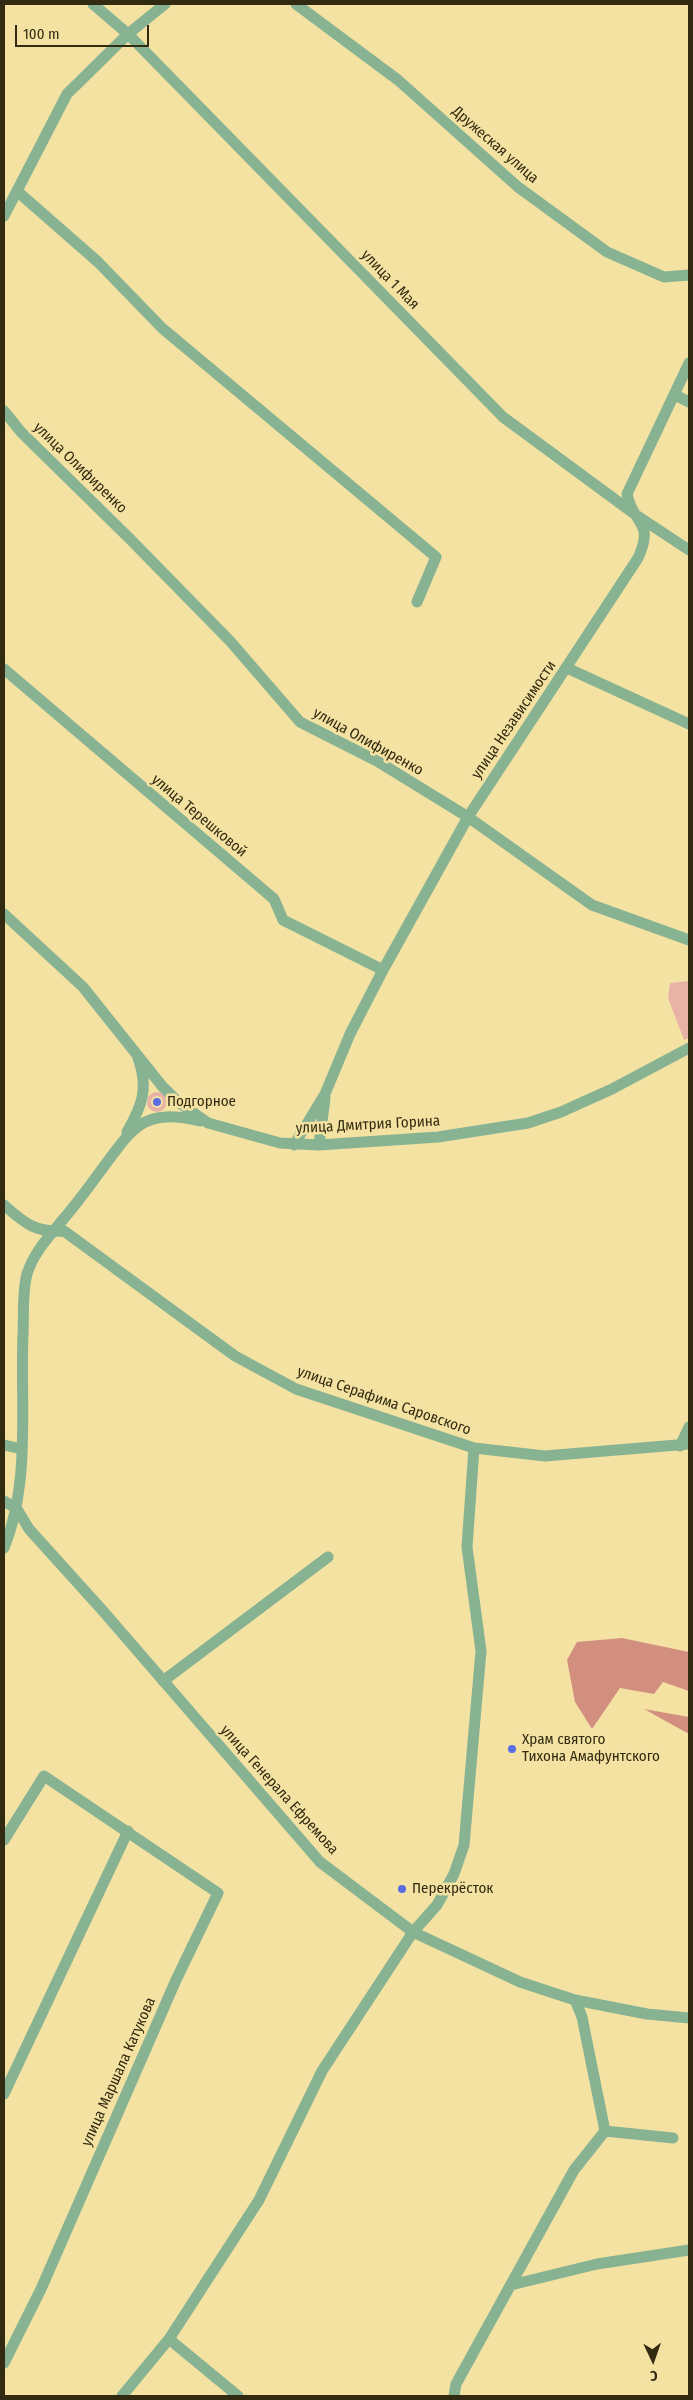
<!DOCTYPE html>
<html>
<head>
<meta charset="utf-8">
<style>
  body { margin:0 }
  #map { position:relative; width:693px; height:2400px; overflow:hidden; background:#f4e2a3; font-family:"Fira Sans Condensed",sans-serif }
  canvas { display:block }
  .frame { position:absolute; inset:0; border:5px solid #322b11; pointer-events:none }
  .north { position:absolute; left:628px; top:2335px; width:50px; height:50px; -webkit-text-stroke:4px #f4e2a3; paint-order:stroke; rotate:177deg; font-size:14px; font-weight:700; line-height:20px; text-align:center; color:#322b11 }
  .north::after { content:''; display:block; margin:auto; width:18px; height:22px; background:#322b11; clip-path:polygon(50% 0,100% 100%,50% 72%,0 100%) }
  .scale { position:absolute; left:15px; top:25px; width:134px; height:22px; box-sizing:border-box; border:2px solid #322b11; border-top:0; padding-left:6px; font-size:15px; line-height:18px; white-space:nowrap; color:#322b11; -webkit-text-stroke:4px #f4e2a3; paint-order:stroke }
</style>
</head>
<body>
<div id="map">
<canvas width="693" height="2400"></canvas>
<div class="frame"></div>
<div class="north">С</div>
<div class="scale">100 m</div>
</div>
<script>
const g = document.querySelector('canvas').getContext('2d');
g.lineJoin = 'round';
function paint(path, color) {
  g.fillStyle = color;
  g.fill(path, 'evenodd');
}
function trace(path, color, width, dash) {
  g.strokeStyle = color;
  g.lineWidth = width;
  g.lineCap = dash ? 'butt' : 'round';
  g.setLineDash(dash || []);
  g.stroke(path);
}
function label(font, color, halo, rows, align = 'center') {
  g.font = font + ' "Fira Sans Condensed",sans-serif';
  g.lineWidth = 5;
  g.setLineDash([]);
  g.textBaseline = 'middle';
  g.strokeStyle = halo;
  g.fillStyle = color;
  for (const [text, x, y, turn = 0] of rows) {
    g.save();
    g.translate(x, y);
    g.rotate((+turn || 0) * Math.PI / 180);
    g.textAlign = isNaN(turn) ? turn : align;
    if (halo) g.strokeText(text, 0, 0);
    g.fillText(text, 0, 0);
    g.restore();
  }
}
const green = new Path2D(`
  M689,981V1038L684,1040L668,998L670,983Z
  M147 1102a10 10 0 1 1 20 0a10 10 0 1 1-20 0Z`);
const forest = new Path2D(`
  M622,1638L689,1652V1691L663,1682L654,1694L620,1688L592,1729L575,1702L567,1660L577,1642Z
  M644,1709L689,1717V1734Z`);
const minor = new Path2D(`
  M93,4L128,34L503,417L636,515L689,550
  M296,4L398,80L518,187L607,252L664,277L689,275
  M17,191L98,262L162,328L436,557L417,602
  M4,216L67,94L128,34L165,4
  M675,395L689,402
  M4,411L21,432L130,539L230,641L300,722L377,761L468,817L592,905L689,940
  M567,668L689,724
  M4,669L274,899L283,920L383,970
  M4,914L83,987L162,1086L178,1102L208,1123L280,1143L319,1145L438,1137L528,1123L561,1112L612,1089L689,1048
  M127,1132C142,1106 149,1088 138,1058
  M294,1145L325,1094L350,1034L383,970L468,817L638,558C655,521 633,525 627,494L689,363
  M319,1145L325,1098
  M4,1205C24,1223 36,1233 64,1231L235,1356L296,1389L474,1448L545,1456L689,1444
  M4,1445L22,1449
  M680,1446L689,1427
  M4,1501L17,1509L29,1529L103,1611L320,1862L413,1932L520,1982L575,2000L647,2014L689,2018
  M4,1548C31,1481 20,1405 23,1334C24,1315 22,1292 27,1274C34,1251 51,1235 65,1217C78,1202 90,1185 102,1169C134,1126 143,1108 200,1121
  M163,1681L328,1557
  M4,1840L44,1776L218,1893L176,1980L41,2289L4,2363
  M575,2000L582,2017L605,2131
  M4,2094L128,1831
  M511,2285L597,2264L689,2250
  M169,2339L238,2396
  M122,2396L169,2339L259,2200L322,2071L413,1932L437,1905L454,1874L464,1845L481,1651L467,1547L474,1448
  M454,2396L456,2384L574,2170L605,2131L673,2138`);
const markers = [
  [157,1102,5,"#5b6ce3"],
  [512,1749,5,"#5b6ce3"],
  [402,1889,5,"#5b6ce3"]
];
const streetNames = [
  ["Дружеская улица",495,145,41],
  ["улица 1 Мая",390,280,46],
  ["улица Олифиренко",80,468,44],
  ["улица Независимости",514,720,-56],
  ["улица Олифиренко",368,742,29],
  ["улица Терешковой",199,816,40],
  ["улица Дмитрия Горина",368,1125,-3],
  ["улица Серафима Саровского",384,1401,19],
  ["улица Генерала Ефремова",279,1790,48],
  ["улица Маршала Катукова",119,2072,-66]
];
const poiNames = [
  ["Подгорное",167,1102],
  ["Храм святого",522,1740],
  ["Тихона Амафунтского",522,1757],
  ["Перекрёсток",412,1889]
];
paint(green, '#e8b3a6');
paint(forest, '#d28f7f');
trace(minor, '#87b393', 11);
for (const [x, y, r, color] of markers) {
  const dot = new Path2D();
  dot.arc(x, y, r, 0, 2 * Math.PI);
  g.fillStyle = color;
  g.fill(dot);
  trace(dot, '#f4e2a3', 2);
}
label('15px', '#322b11', '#f4e2a3', streetNames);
label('15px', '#322b11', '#f4e2a3', poiNames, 'left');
</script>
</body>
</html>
